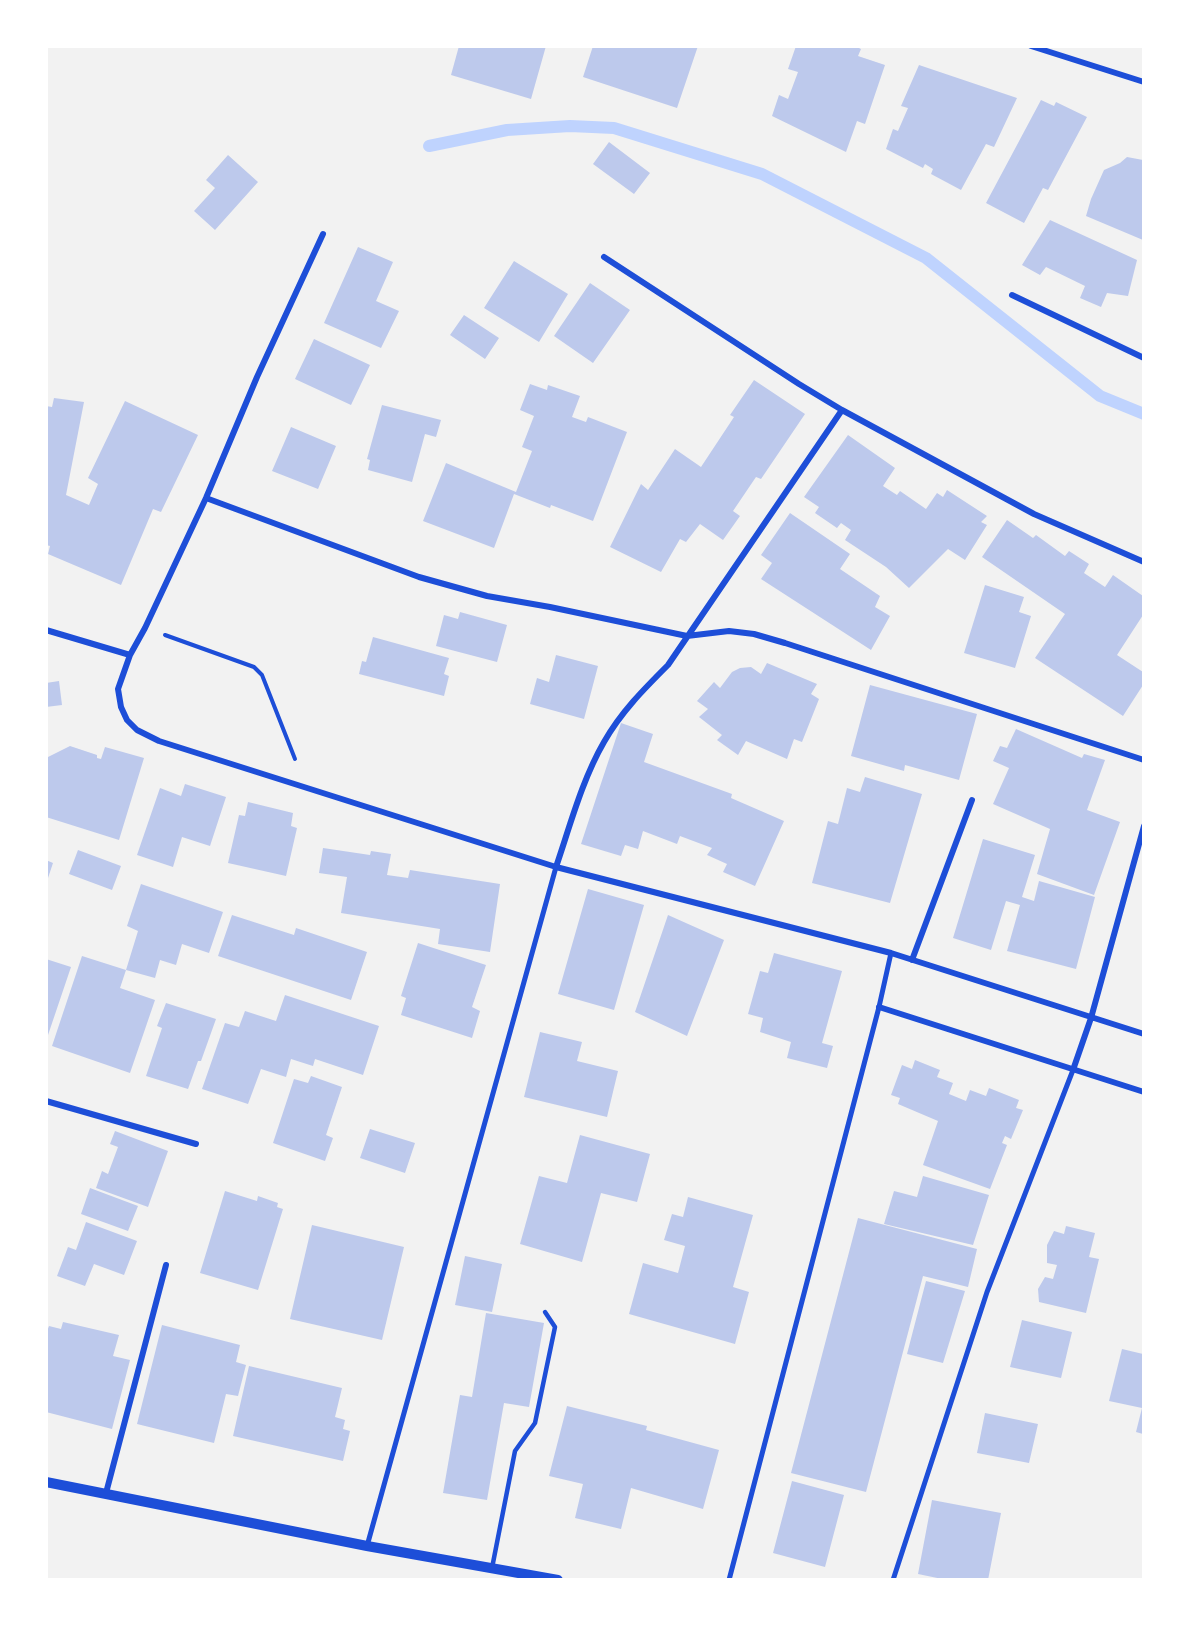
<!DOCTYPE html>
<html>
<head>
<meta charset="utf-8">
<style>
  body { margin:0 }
  #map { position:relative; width:1190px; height:1626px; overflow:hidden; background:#f2f2f2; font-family:Rubik,sans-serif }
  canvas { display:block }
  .frame { position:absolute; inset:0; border:48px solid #fff; pointer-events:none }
</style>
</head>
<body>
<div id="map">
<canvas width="1190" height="1626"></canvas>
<div class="frame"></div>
</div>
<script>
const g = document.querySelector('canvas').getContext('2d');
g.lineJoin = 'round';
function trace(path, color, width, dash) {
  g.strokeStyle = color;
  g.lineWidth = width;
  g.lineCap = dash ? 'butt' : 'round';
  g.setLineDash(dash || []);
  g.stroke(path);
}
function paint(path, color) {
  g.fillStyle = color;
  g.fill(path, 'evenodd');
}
const stream = new Path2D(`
  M429,146L507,130L570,126L614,128L762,174L926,258L1100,396L1144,414`);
const building = new Path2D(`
  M459,46H546L531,99L451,75Z
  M593,46H698L677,108L583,77Z
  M796,46H855L861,49L858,56L885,65L865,124L857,121L846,152L772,116L779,95L788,99L798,72L788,69Z
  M919,65L1017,98L994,147L986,144L961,190L931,174L933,169L925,164L923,168L886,149L893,129L898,131L908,108L901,106Z
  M1041,100L1054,106L1056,102L1087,117L1048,190L1043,188L1024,223L986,203Z
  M609,142L650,173L634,194L593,164Z
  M228,155L258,182L215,230L194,211L215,188L206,180Z
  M1127,157L1143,160V240L1086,216L1091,199L1104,170L1120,163Z
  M1050,220L1137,260L1128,296L1107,293L1101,307L1080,298L1085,286L1046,267L1040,275L1022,265Z
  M358,247L393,262L376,301L399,311L381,348L324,323Z
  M514,261L568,294L539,342L484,308Z
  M590,283L630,310L593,363L554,336Z
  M464,315L499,338L485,359L450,335Z
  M314,339L370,365L351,405L295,379Z
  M754,380L805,414L761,479L756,477L733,511L740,516L723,540L700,524L686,542L680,539L661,572L610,547L641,484L648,490L675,449L701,467L734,417L730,415Z
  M530,384L547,390L548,385L580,396L572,417L586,422L588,417L627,432L593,521L551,505L550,508L514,494L494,548L423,521L446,463L516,492L532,451L522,447L534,416L520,410Z
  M54,398L84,402L66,495L89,505L98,484L88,478L125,401L198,435L161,512L153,509L121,585L48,554L50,546L46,545V406L52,407Z
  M382,405L441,420L436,437L425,434L412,482L368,470L370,460L367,459Z
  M291,427L336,446L318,489L272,471Z
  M848,435L895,468L883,486L897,495L900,491L926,509L937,493L943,497L947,490L987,516L981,522L987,525L965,560L948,549L909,588L886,567L845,540L851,530L841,523L837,528L815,513L819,507L804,497Z
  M790,513L850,554L840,569L880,596L875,607L890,616L871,650L761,579L772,563L761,555Z
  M1007,520L1033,538L1036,535L1065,556L1069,551L1089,564L1084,573L1105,587L1113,575L1143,596V615L1117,655L1143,672V685L1123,716L1035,658L1065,614L982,557Z
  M985,585L1024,597L1019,612L1031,616L1015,668L964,653Z
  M460,612L507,625L497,662L436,646L444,615L458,619Z
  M373,637L449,658L444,674L449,676L444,696L359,674L362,661L366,662Z
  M556,655L598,666L584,719L530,704L537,678L549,682Z
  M767,663L817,684L811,694L819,699L802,742L794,739L787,759L746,741L738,755L717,740L722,735L699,717L708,709L697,701L714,682L720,688L732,672L740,668L751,667L761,674Z
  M59,681L62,705L46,707V683Z
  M870,685L977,714L959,780L905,765L904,771L851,756Z
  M621,723L653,734L644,762L732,794L731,798L784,821L755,886L723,872L727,864L707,855L712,848L680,836L677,844L643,831L638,849L625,845L621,856L581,844Z
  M1016,729L1082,758L1084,754L1105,760L1087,810L1120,822L1094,895L1037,874L1050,829L993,804L1009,768L993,761L1000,746L1007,748Z
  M70,746L97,755V758L101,759L105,747L144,758L119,840L46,817V758Z
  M865,777L922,794L890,903L812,883L828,821L838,824L847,788L860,792Z
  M185,784L226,797L210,846L182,837L173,867L137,855L160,788L181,796Z
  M248,802L293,813L291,826L297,828L286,876L228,863L239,815L245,816Z
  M983,839L1035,855L1022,897L1034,901L1039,881L1095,897L1076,969L1007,951L1020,905L1006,901L991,950L953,938Z
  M323,848L370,855L371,851L391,854L387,875L408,878L410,870L500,884L490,952L438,944L440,929L341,913L347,877L319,873Z
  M78,850L121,866L112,890L69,874Z
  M46,860L53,863L47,881H46Z
  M141,884L223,912L209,953L182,944L176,965L160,960L155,978L126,970L138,931L127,926Z
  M588,889L644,905L614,1010L558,994Z
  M232,915L294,935L296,928L367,952L351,1000L218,956Z
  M668,915L724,940L687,1036L635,1012Z
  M418,943L486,965L472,1007L480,1011L472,1038L401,1015L406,998L401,996Z
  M774,953L842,971L822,1043L833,1046L827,1068L787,1058L791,1042L760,1032L763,1018L748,1014L760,971L768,973Z
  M82,956L126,970L120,988L155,1000L130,1073L52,1046Z
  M46,959L71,967L47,1038H46Z
  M285,995L379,1026L363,1075L315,1059L313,1066L291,1059L286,1077L261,1069L248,1104L202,1089L225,1023L239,1027L245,1011L276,1021Z
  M166,1003L216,1019L201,1061H198L188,1089L146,1076L162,1028L157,1026Z
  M540,1032L582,1042L577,1061L618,1071L607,1117L524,1097Z
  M915,1060L940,1070L937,1077L953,1083L949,1094L966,1101L970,1090L986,1096L989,1088L1019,1100L1016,1108L1023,1110L1011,1139L1005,1136L1002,1143L1007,1145L990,1189L923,1165L938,1121L898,1104L900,1098L891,1095L902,1065L912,1069Z
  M311,1076L342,1087L326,1135L333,1138L325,1161L273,1143L294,1079L308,1083Z
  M370,1129L415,1143L405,1173L360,1158Z
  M115,1131L168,1151L148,1207L96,1188L102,1171L108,1174L118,1147L110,1144Z
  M580,1135L650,1154L637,1202L601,1193L582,1262L520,1244L539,1176L567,1183Z
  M923,1176L989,1195L973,1245L884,1224L894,1191L917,1197Z
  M90,1188L138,1206L128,1231L81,1214Z
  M225,1191L257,1201L258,1196L278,1203L277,1207L283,1209L258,1290L200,1273Z
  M688,1197L753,1215L733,1287L749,1292L735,1344L629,1314L643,1263L678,1273L685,1246L664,1240L672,1214L683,1217Z
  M858,1218L977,1249L968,1287L923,1276L866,1492L791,1473Z
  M86,1222L137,1241L124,1275L94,1264L85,1286L57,1276L68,1247L76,1250Z
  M312,1225L404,1247L382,1340L290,1319Z
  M1066,1226L1095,1233L1089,1257L1099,1259L1086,1313L1039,1302L1038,1289L1045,1277L1053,1279L1057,1265L1047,1263V1245L1054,1231L1064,1234Z
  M465,1256L502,1264L492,1312L455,1305Z
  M926,1281L965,1291L943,1363L907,1354Z
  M486,1313L544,1323L529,1407L504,1403L487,1500L443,1493L460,1395L472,1397Z
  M1022,1320L1072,1332L1061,1378L1010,1367Z
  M63,1322L119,1335L113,1356L130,1360L112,1429L46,1412V1334L49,1326L61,1329Z
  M162,1325L240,1345L236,1362L246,1365L238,1396L226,1394L214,1443L137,1424Z
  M1122,1349L1143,1354V1434L1136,1432L1142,1408L1109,1401Z
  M249,1366L342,1388L335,1417L345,1420L343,1429L350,1431L343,1461L233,1436Z
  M567,1406L647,1426L646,1430L719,1450L703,1509L631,1488L621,1529L575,1518L583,1484L549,1476Z
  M985,1413L1038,1424L1029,1463L977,1453Z
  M792,1481L844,1495L825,1567L773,1553Z
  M932,1500L1001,1513L988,1580H947L918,1574Z`);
const path = new Path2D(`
  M165,635L254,667L262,675L295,759`);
const service = new Path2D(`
  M492,1568L515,1451L535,1423L555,1327L545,1312`);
const pedestrian = new Path2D(`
  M367,1546L556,867
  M729,1580L879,1007L891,953
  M893,1580L987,1292L1073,1070`);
const minor = new Path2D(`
  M1031,46L1144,82
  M323,234L257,377L206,498L145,628L130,655L118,689L121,707L127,720L137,730L159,741L556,867L891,953L1144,1034
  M604,257L799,384L842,410L1034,514L1144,562
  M1012,295L1144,358
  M206,498L419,577L487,596L550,607L687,636L729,631L754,634L785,643L1144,760
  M46,630L130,655
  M556,867C570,826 582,780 604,742C621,712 644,689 668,665L842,410
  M912,960L972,800
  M879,1007L1144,1092
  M1073,1070L1091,1018L1144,826
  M46,1101L196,1144
  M106,1493L166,1265`);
const tertiary = new Path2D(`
  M46,1482L367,1546L558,1580`);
trace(stream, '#bfd3fe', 12);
paint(building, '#bdc9ec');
trace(path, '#1d4ed8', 4);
trace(service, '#1d4ed8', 4.5);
trace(pedestrian, '#1d4ed8', 5);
trace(minor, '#1d4ed8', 6);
trace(tertiary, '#1d4ed8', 10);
</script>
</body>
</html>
